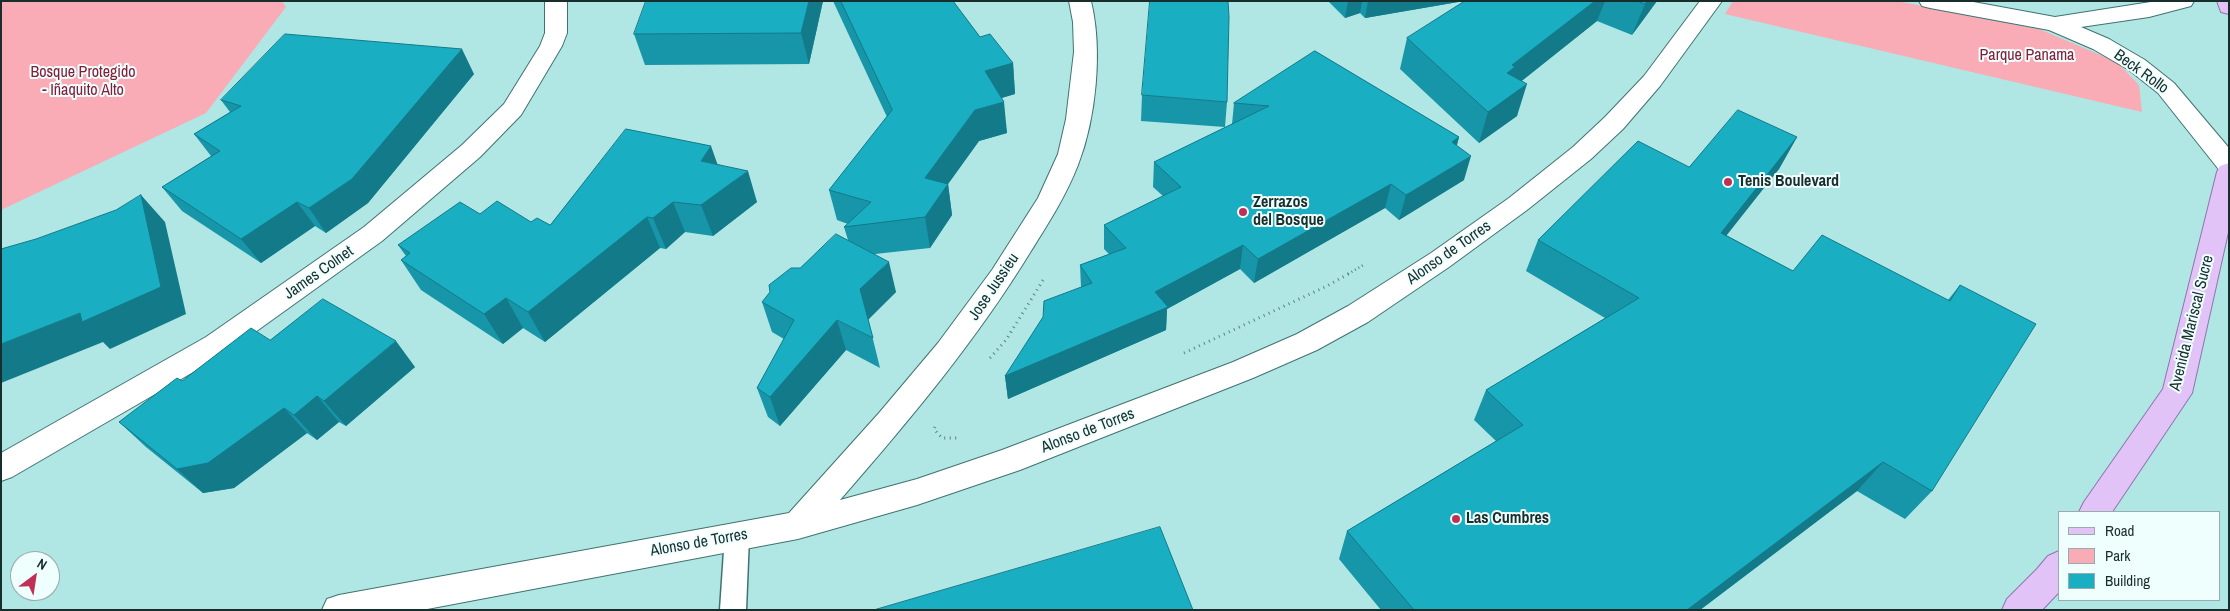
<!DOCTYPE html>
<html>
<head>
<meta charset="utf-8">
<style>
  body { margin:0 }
  #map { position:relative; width:2230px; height:611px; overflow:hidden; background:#b0e6e3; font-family:"Archivo Narrow",sans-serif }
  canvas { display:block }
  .frame { position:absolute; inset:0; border:2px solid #182e2d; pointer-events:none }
  .legend { position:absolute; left:2058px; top:511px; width:162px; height:90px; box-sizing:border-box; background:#effffe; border:1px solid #99abaa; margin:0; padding:6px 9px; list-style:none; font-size:15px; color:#182e2d }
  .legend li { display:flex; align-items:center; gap:10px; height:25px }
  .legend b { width:25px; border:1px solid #99abaa }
  .north { position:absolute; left:10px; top:551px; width:50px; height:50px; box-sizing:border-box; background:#effffe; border:1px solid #99abaa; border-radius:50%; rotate:31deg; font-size:14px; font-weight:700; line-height:20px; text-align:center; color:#182e2d }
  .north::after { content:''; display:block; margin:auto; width:18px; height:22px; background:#c03055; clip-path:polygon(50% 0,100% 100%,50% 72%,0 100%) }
</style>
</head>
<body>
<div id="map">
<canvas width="2230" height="611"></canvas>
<div class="frame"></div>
<ul class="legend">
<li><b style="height:6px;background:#e2c3f7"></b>Road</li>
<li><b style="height:14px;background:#f9acb6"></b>Park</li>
<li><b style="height:14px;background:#1aaec3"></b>Building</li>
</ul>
<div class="north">N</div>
</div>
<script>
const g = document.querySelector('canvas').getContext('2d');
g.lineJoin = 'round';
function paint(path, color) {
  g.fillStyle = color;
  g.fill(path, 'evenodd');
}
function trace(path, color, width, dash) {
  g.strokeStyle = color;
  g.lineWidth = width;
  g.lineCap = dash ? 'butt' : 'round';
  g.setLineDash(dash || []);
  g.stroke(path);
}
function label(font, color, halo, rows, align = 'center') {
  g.font = font + ' "Archivo Narrow",sans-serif';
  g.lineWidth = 4;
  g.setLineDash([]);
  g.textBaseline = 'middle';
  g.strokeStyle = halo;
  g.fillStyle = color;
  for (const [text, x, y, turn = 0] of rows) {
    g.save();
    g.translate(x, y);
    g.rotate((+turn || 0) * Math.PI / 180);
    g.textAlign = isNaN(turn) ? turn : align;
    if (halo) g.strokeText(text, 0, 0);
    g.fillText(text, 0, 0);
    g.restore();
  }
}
const green = new Path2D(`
  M1,1H282L286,7L206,113L1,210Z
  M1733,1H1897L2039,29L2117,62L2139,85L2142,112L1725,14Z`);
const pathFar1 = new Path2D(`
  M1348,274L1365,264`);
const path = new Path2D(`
  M1184,353L1327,286L1350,273
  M990,358L1006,340L1045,277
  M935,427L934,429L942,438H959`);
const lane = new Path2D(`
  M737,525L746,528L749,536L746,610H720L725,536L728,528Z`);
const street = new Path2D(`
  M545,1H567V33L562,46L521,115L480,157L382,241L226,353L12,477L1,481V453L206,337L364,227L462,145L504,104L540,46L545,33Z
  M1069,1H1091C1103,50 1096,119 1078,165C1066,196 1048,224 1031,251C976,341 909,421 840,500L917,479L1002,450L1233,362L1297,334L1348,306L1431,253L1509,198L1573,147L1605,117L1644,76L1700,1H1722L1660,86L1623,129L1591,159L1527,210L1449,267L1368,322L1317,350L1253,378L1020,470L917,505L798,539L422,610H322L327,599L339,595L789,513L879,413L938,343L992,270L1038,198L1058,154L1066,119L1074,52L1073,22Z
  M1919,1H1968L2055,17L2157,1H2194L2191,6L2149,17L2081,27L2109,39L2145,60L2174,83L2229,148V174L2220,171L2158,93L2129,70L2093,49L2049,30L1930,8L1922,6Z`);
const primary = new Path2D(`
  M2217,1H2229V14L2221,12Z
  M2229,163V228L2192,393L2112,512H2079L2084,502L2163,389L2217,172L2220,166Z
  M2059,551V592L2042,610H2002L2007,599L2037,569L2048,556Z`);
const wall = new Path2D(`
  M823,1L809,64L645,65L634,34Z
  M833,1H953L980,37L1013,63L1015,94L1001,98L1007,133L979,141L948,184L952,215L930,248L875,254L896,292L868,319L880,368L846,350L780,426L768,417L757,388L784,339L772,332L762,302L800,268L848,240L844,227L848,224L837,220L829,190L887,117Z
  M1328,1H1464L1365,18L1360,13L1345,18Z
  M1465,1H1657L1632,35L1597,21L1521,81L1517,116L1479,143L1400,69L1407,38Z
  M1315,51L1459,137L1457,145L1464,180L1399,220L1385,208L1254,283L1240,269L1167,309L1166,330L1008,399L1005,376L1081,287L1080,265L1109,254L1104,249V225L1163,196L1153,187L1154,162L1232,124L1234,103Z
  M474,74L368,203L326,233L315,226L261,263L182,211L162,187L211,156L194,134L230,112L221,100Z
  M1142,95L1227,102L1225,127L1141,121Z
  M1797,137L1779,169L1726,235L1793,271L1948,300L1960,285L1932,491L1905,519L1857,491L1700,610H1381L1339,559L1347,531L1496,441L1474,420L1486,390L1605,318L1526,271L1538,240L1689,167Z
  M718,164L757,202L713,236L685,232L666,249L660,248L545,342L523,328L503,344L421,290L401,260L406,256L398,245L480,214L550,225Z
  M270,340L415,367L346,426L339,422L317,440L307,433L234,488L203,493L146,447L119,422L182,381Z`);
const shadedWall = new Path2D(`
  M809,1H823L809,64L801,33Z
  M1348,1H1362L1360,13L1345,18Z
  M1368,1H1464L1365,18Z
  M1595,1H1605L1597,21L1508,92L1507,73L1512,65Z
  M1647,1H1657L1632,35L1645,4Z
  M462,49L474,74L368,203L326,233L309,208Z
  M1013,63L1015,94L988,102L985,71Z
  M1527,84L1517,116L1479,143L1488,112Z
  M1004,102L1007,133L979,141L930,209L925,178L975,110Z
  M1459,137L1452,162V142Z
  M1797,137L1779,169L1704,264L1721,233Z
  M711,146L722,177L701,161Z
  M1471,156L1464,180L1399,220L1406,195Z
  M748,171L757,202L713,236L701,205Z
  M948,184L952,215L930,248L925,217Z
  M1391,184L1385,208L1254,283L1258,259Z
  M141,195L165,222L186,314L110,349L103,342L1,383V344L80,313Z
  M297,202L315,226L261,263L241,239Z
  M673,202L685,232L666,249L653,218Z
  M647,217L660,248L545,342L528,312Z
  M1243,245L1240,269L1167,309L1166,330L1008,399L1005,376L1155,292Z
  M889,262L896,292L868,320L860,289Z
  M506,298L523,328L503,344L484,314Z
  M837,320L846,350L780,426L770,397Z
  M396,341L415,367L346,426L324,401Z
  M317,396L339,422L317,440L294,415Z
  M284,408L307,433L234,488L203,493L177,469Z
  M1883,462L1857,491L1700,610H1687Z`);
const building = new Path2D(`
  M646,1H809L801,33L634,34Z
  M841,1H953L980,37L990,34L1013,63L985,71L1004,102L975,110L925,178L948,184L925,217L844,227L871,202L829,190L892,110Z
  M1150,1H1228L1229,17L1227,102L1142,95Z
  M1465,1H1595L1512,65L1515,67L1507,73L1527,84L1488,112L1407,38Z
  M1638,1H1647L1645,4Z
  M285,34L462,49L352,179L309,208L297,202L241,239L162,187L220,151L194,134L241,106L221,100Z
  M1315,51L1459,137L1452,142L1471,156L1406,195L1391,184L1258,259L1243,245L1155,292L1168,307L1005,376L1043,317L1044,301L1092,283L1080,265L1126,248L1104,225L1181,187L1154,162L1269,106L1234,103Z
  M1738,110L1797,137L1721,233L1793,271L1822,235L1950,301L1960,285L2036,324L1932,491L1883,462L1687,610H1414L1347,531L1523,425L1486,390L1639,298L1538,240L1638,141L1689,167Z
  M626,129L711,146L701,161L748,171L701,205L673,202L653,218L647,217L528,312L506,298L484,314L401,260L410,253L398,245L460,202L480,214L497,201L531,222L537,218L550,225Z
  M141,195L161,287L82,322L80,313L1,344V249L36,239L116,210Z
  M836,234L889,262L860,289L873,338L837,320L770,397L757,388L794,320L762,302L770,292L769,285L791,268H800Z
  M323,299L396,341L324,401L317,396L294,415L284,408L208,463L177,469L119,422L177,378L182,381L251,328L270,340Z
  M1160,527L1193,610H874Z`);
const markers = [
  [1728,182,5,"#c03055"],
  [1243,212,5,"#c03055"],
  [1456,519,5,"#c03055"]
];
const parkNames = [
  ["Parque Panama",2027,56],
  ["Bosque Protegido",83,73],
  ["- Iñaquito Alto",83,91]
];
const streetNames = [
  ["Beck Rollo",2141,72,36],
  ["Alonso de Torres",1449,253,-35],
  ["James Colnet",319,273,-35],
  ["Jose Jussieu",994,287,-56],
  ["Avenida Mariscal Sucre",2192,323,-76],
  ["Alonso de Torres",1088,431,-21],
  ["Alonso de Torres",699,543,-10]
];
const poiNames = [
  ["Tenis Boulevard",1738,182],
  ["Zerrazos",1253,203],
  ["del Bosque",1253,221],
  ["Las Cumbres",1466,519]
];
paint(green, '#f9acb6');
trace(lane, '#3f7370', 3);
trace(street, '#3f7370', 2);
trace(primary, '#8e75ac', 2);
trace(pathFar1, '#5d8180', 2.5, [1, 3]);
trace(path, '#5d8180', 3, [1, 4.5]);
paint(lane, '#fff');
paint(street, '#fff');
paint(primary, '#e2c3f7');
paint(wall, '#1696a8');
paint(shadedWall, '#127a88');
paint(building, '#1aaec3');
trace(building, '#127a88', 1);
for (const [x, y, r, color] of markers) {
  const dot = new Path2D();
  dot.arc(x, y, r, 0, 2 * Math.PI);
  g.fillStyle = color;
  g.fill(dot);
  trace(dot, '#effffe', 2);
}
label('16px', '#851c38', '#effffe', parkNames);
label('16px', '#182e2d', '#effffe', streetNames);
label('bold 16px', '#182e2d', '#effffe', poiNames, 'left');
</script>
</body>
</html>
